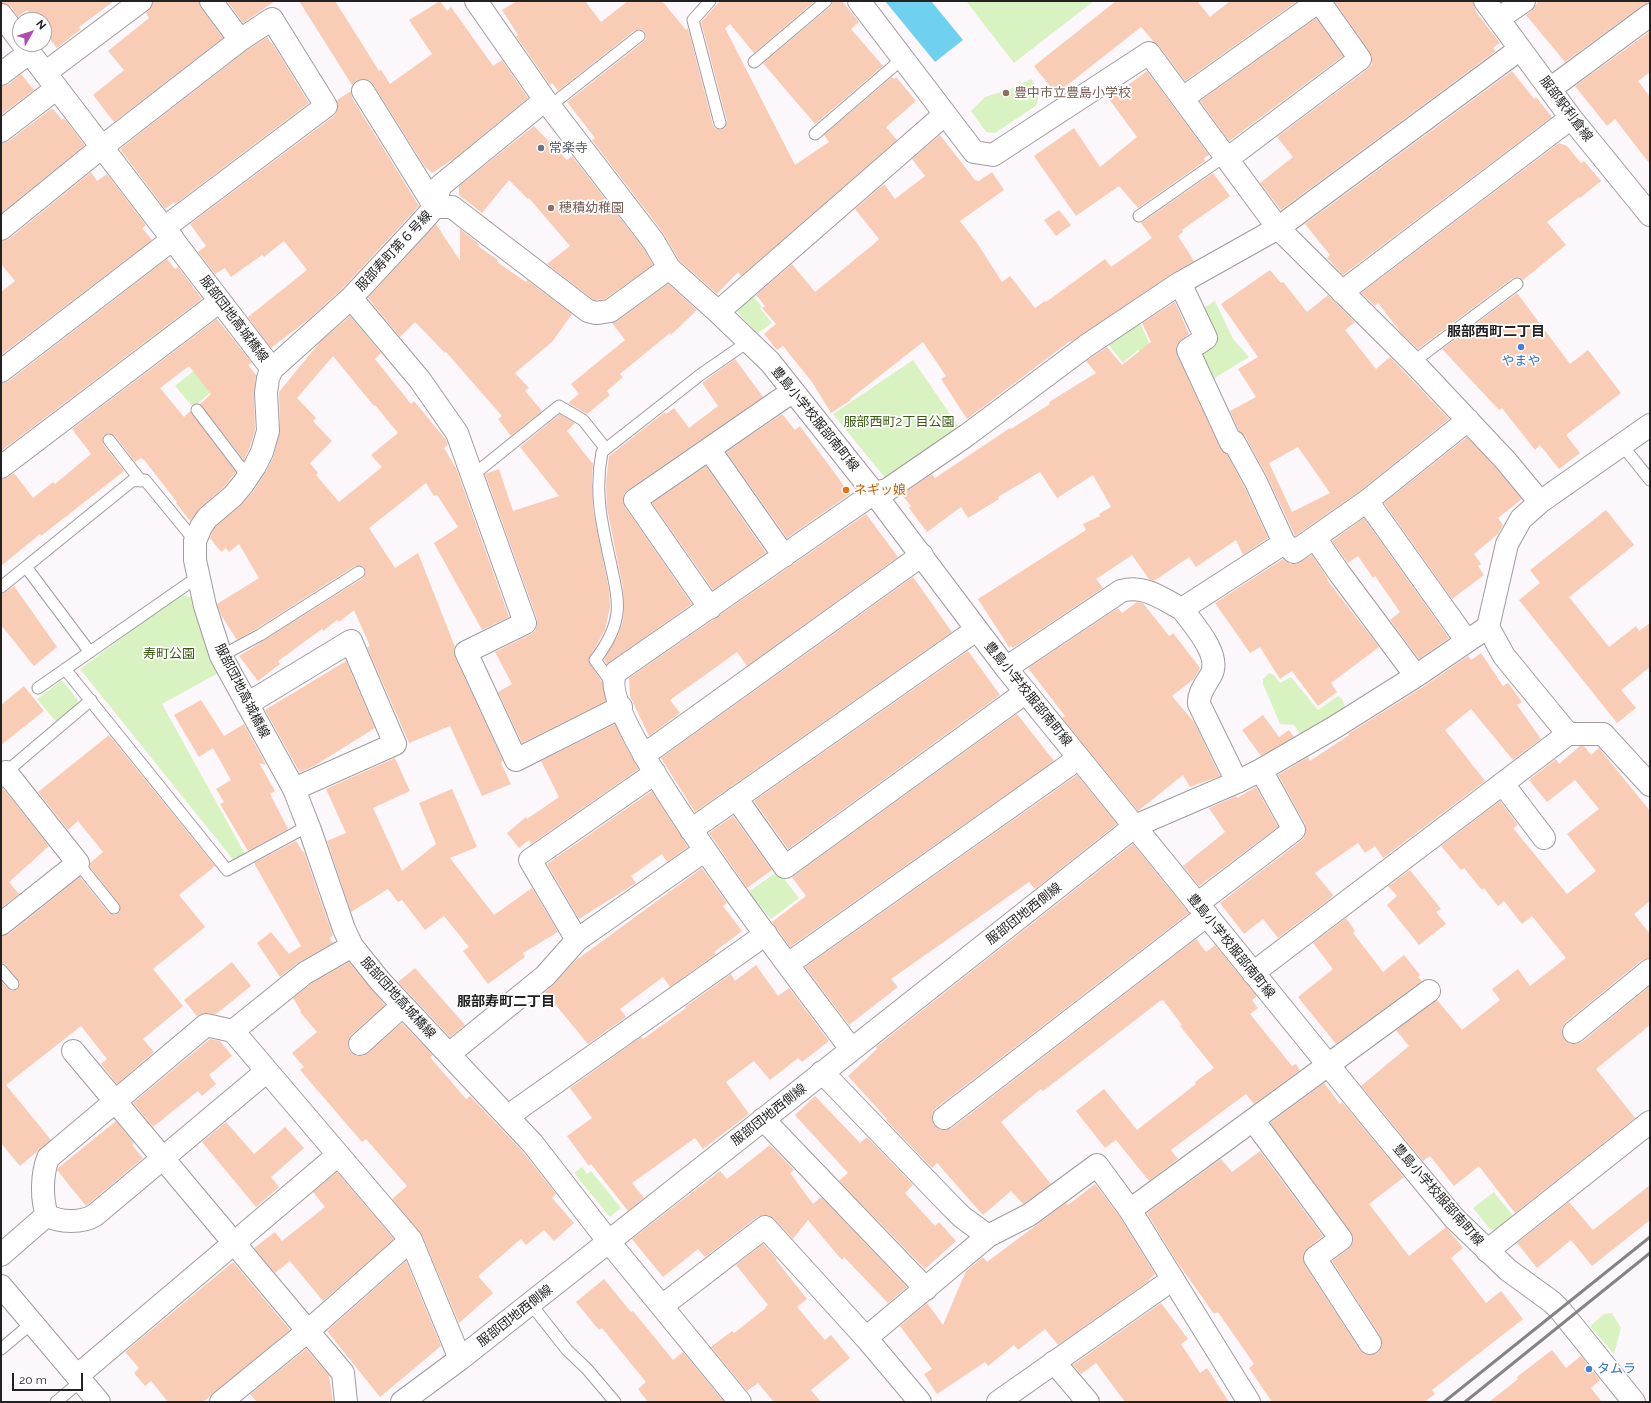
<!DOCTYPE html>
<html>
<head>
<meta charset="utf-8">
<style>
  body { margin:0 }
  #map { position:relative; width:1651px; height:1403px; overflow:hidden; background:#fcf7fb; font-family:Raleway,sans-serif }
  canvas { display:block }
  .frame { position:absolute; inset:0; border:2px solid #232223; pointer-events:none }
  .north { position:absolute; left:12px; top:12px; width:40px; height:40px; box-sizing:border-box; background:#fff; border:1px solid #a7a7a7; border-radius:50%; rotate:51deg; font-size:11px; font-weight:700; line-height:16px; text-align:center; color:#232223 }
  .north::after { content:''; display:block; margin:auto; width:14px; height:18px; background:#b04bb1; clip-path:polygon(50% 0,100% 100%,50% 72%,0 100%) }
  .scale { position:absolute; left:12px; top:1373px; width:71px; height:18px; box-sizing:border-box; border:2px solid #232223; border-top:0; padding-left:5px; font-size:12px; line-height:14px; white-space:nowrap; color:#232223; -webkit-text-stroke:3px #fff; paint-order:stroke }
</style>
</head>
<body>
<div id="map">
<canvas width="1651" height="1403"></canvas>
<div class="frame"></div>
<div class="north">N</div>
<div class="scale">20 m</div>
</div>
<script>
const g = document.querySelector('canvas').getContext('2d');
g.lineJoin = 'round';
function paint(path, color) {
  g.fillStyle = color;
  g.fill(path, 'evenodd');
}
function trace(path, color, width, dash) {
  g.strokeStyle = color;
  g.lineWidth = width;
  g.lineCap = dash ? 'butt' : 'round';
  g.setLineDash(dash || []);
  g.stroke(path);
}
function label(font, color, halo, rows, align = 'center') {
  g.font = font + ' Raleway,"Noto Sans JP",sans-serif';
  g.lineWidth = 3.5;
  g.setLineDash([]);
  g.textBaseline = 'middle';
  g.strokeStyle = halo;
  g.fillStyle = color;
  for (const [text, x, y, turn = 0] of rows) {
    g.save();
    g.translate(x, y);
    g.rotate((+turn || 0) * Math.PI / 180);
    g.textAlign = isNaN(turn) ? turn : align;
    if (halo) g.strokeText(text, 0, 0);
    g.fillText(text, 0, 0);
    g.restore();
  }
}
const green = new Path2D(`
  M966,1H1094L1014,63Z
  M1031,79L1039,91L1037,105L995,133L986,132L971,111L985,97L1013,88Z
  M753,296L762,307L760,308L772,323L758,333L738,313V309Z
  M1215,301L1233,339L1249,357L1213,379L1199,352L1201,309Z
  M1139,321L1159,363L1152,366L1138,350L1123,363L1107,343Z
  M207,360L224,382L193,407L175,386Z
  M913,360L961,430L886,479L833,414Z
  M181,594L195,599L218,673L162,704L245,854L235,862L80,669Z
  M1269,673L1274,675L1280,683L1291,677L1318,710L1338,696L1342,699L1346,709L1301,735L1294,725L1280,724L1263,684V679Z
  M62,680L78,700L76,707L56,722L37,699Z
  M778,871L799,898L771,919L748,892Z
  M582,1167L587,1174L591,1171L621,1208L610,1217L574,1173Z
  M1494,1192L1513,1216L1496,1230L1490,1229L1473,1208Z
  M1612,1313L1621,1328L1614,1354L1590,1326L1604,1314Z`);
const water = new Path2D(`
  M885,1H931L963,40L935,62Z`);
const building = new Path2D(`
  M1,1H114L79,27L81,29L57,48L44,32V20H35L27,10L18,17L11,7L6,4L1,3Z
  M153,1H199L201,8L223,38L114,122L93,95L124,70L108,51L149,18L146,13L152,6Z
  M227,1H275L243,23Z
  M299,1H335L379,71L381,70L390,84L432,54L409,20L440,1L447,11L451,7L493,66L502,60L528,98L455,158L432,173L425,167L373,84L369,80L362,79L357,80L352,85Z
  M517,1H585L601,22L628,1H662L686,30L688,28L713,125L715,128L721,130L725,128L727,121L701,22L720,1H815L754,53L730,24L725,28L795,165L829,142L824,135L892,77L894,79L896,77L916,101L886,127L897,140L741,276L738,272L717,294L679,260L664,234L592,140L595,138L567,102L643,42L646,38L645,32L641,29L635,30L558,91L552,83L550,85L516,36L518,35L502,10Z
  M833,1H842L859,22L851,29L883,66L815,124L763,63L831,6Z
  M1116,1H1197L1210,17L1230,1H1297L1185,81L1159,46L1153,41L1141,27L1056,94L1034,66Z
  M1334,1H1473L1476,12L1500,43L1493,48L1496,51L1281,210L1260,183L1293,157L1277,137L1368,69L1372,64V57L1370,52Z
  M1539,1H1650V3L1643,5L1565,62L1526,15L1531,11Z
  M1316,18L1343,56L1229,141L1200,101Z
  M1649,32L1650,34V72L1638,81L1650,97V164L1615,119L1607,126L1575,86Z
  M267,37L274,46L309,103L175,204L174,202L165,209L120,149L247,50Z
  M1147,71L1209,155L1204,158L1205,161L1138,208L1119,186L1076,216L1034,156L1074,128L1100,167L1137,137L1109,99Z
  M1512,71L1534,99L1536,97L1552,117L1343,275L1327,258L1330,255L1305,224Z
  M21,74L34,90L1,115V86L9,84Z
  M351,91L352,98L419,206L342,289L309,319L271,348L248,317L307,270L284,241L264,257L262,255L231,277L225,268L215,274L198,252L206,246L190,224L334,116L337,111L338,105L337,100Z
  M51,109H53L62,120L64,118L84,144V146L1,213V143L9,141Z
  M534,126L567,160L572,156L644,249L653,265L605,299L594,300L547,264L570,246L529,198L528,199L509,180L482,213L459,195V186Z
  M940,135L975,180L979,181L992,172L1004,190L960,221L977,243L1002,282L1010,276L1035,308L1045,301L1046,302L1105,259L1111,267L1152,238L1141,223L1213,173L1230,196L1182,230L1183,232L1178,236L1194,261L1173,273L1071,342L1070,341L967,419L941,379L946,376L923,342L850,399L851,400L831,413L812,382L783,346L777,350L764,334L776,324L762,308L765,306L756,295L792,264L815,292L875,243L879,239L855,209L884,184L895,199L925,176L912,159Z
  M1559,143L1567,146L1581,163L1584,161L1601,181L1580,198L1579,197L1547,222L1566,245L1523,280L1519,277L1513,278L1418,349L1402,334L1378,303L1375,306L1361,293Z
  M91,172L97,181L107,174L146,225L142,228L152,240L1,355V292L15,281L1,264V241L9,239Z
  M1059,210L1071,225L1056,236L1044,220Z
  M436,224L460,261V229L479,244L478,246L498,260L497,262L526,282L527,280L572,314L552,342L515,373L529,388L525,391L542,411L511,436L498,419L502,416L446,352L445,353L415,322L400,337L368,298Z
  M167,259L175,269L178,267L202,299L1,451V383L9,381Z
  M1270,270L1281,283L1283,282L1307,312L1328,295L1355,322L1345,330L1376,369L1390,357L1449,419L1360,491L1295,536L1267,476L1245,436L1239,431L1230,411L1256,397L1238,369L1258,357L1221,304ZM1298,447L1330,493L1292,512L1269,463Z
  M668,284L697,310L671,335L670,333L620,374L623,377L607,391L610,395L587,414L568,403L579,394L571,384L625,340L612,323L617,321Z
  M1517,293L1570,364L1588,350L1621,393L1566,435L1580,453L1559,469L1540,445L1535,450L1502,408L1499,410L1442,349Z
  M1175,302L1189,334L1177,344L1176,349L1177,355L1220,448L1227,454L1245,488L1268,538L1243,555L1236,540L1196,567L1189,557L1154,581L1149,579L1132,555L1096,579L1103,588L1013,648L1011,646L1009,647L978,599L1086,530L1083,524L1100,516L1099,514L1111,507L1093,475L1057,498L1040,472L998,497L999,499L968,518L961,507L927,532L909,508L911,506L902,495L932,474L935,478L1010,428L1011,429L1050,404L1049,402L1096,373L1086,361L1107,347L1122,365L1151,342L1142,323Z
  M350,316L381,353L375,359L411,404L414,401L446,440L448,445L444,448L456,468L509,617L482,630L434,543L458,527L437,495L434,496L426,483L369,528L395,568L418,553L455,647L454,651L455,657L503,761L501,763L511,784L482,796L450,726L409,743L367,647L370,646L354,610L339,622L337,620L323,631L322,629L278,661L280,664L258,681L239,656L363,578L366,572L363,566H355L256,629L237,640L221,615L217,604L259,578L239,544L229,552L226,548L221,552L210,538L212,533L216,526L241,505L253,492L265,473L273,458L280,431L279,392L320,342ZM333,356L374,406L375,405L398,433L371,455L382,467L339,502L316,475L318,473L310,463L332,441L313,421L316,418L297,398Z
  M217,319L252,363L248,365L256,375L254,394L255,430L250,447L244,460L200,404L211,394L189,366L160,388L184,417L190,411L236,472L224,487L199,509L190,521L176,503L177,502L145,461L141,458L135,462L115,436L108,433L103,437V444L124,471L41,536L40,534L1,566V479L8,477L14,473L33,498L53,482L55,484L91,454L72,429Z
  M735,359L763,397L628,490L624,494L623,501L625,507L692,604L607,664L604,660L618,635L623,621L624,607L623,588L607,508L606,482L609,456L665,412L666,414L674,408L689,428L718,406L702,383Z
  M560,414L575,423L567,431L592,463L593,462L592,482L593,510L609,590L610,607L605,630L588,660L604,685L606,701L522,743L498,692L512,684L495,652L531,634L535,631L537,625V619L485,474L499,469L513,511L559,496L520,447Z
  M782,414L795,430L800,426L850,494L787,538L726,452Z
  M1467,437L1497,469L1522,499L1498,518L1503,525L1498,534L1474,554L1481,564L1478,566L1484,575L1452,599L1384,503Z
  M706,466L766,553L713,590L652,503Z
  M1606,510L1634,545L1569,597L1609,647L1636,626L1639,631L1650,623V667L1621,690L1636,708L1617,723L1519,600L1540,583L1530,570Z
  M866,514L898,557L747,666L737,652L670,700L680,713L649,736L630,696L629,678Z
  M1364,518L1449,638L1419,659L1390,620L1400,612L1375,576L1373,578L1358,556L1348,563L1332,541Z
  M1312,555L1328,579L1327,580L1379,647L1331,683L1337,692L1318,706L1292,671L1280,679L1260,647L1250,653L1215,603L1283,559L1290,564H1296Z
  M913,577L952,632L695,812L661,758Z
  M14,586L57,647L34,666L1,625V594L5,592Z
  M1137,602L1143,603L1169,636L1173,633L1200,668L1194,679L1172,696L1194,722L1220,776L1190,787L1183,775L1138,811L1062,718L1065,716L1028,668L1118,608L1122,613Z
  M968,651L1000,695L788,849L754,801Z
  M1481,653L1503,686L1508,683L1522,702L1517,705L1541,739L1513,760L1471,709L1445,730L1485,781L1383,858L1375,846L1365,853L1358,843L1315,873L1333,895L1330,899L1278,938L1263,919L1244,934L1220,903L1302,840L1305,835L1306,829L1305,824L1278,775L1308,757L1310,761L1349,735L1348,734L1423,687L1468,656L1471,660Z
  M346,661L375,728L314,766L301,772L299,771L265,710Z
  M24,686L44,711L1,745V705Z
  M201,700L224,736L244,724L266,765L259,763L275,791L270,794L288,829L248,851L220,804L224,802L216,789L231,780L213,748L199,757L174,715Z
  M1017,714L1054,761L790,947L772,922L806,896L792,877Z
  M1263,715L1279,737L1289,730L1294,737L1261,756L1242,730Z
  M615,724L627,749L639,769L531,844L529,840L519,848L507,833L526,817L527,819L559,797L541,761Z
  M109,735L215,866L179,895L205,927L153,969L183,1006L143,1039L154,1052L117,1084L101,1064L107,1059L81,1026L6,1085L51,1140L20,1166L1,1143V981L11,991L17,990L20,983L6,965L1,963V936L9,934L80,877L109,913L115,915L120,911L119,904L90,867V863L103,852L78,821L68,830L38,792Z
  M1580,746H1584L1591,755L1599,748L1650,811V901L1634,914L1650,934V958L1642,960L1566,1022L1562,1028V1034L1565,1040L1570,1044H1576L1582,1042L1650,986V1025L1596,1069L1635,1118L1515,1213L1479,1166L1454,1186L1430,1156L1423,1161L1361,1086L1409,1046L1396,1030L1437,1000L1462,1030L1500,1000L1492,989L1518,969L1530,986L1566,958L1532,916L1522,924L1504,901L1498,906L1484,888L1482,890L1464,868L1461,870L1441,846L1500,801L1518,825L1513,828L1567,894L1596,871L1567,834L1599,809L1575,780L1547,802L1529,780L1556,759L1559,764Z
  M395,758L410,791L373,808L402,871L436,844L419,803L452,789L477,847L450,858L494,915L532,888L558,932L523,953L525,957L488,984L463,951L469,947L444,916L425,930L402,900L398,902L388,889L351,912L327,841L346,833L326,789Z
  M1077,775L1117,824L1035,889L1029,882L891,979L898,987L849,1025L805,967Z
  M1256,787L1278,827L1199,886L1183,866L1225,832L1209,808L1236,796L1237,798Z
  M1,788H3L49,846L9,882L19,894L1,908Z
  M652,791L688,847L667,862L662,854L631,876L636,883L579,919L547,864Z
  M733,816L772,870L747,888L709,833Z
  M296,841L303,852H304L333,936L329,938L333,943L299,962L280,977L257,943L271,932L289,954L301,946L254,863Z
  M1133,844L1189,913L936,1108L932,1114V1120L934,1125L940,1130H946L952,1128L1196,939L1206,952L1215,945L1257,996L1252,1000L1258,1008L1250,1014L1292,1066L1296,1064L1300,1070L1254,1104L1246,1094L1219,1114L1171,1150L1178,1159L1149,1181L1116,1140L1105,1148L1076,1111L1104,1089L1137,1130L1196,1084L1195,1082L1214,1068L1180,1026L1182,1025L1163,1000L1160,1001L1043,1091L1041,1089L1001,1122L1051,1184L1023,1204L1011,1191L983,1215L937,1163L932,1168L886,1120L887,1119L848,1076L877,1049L876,1047Z
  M702,868L727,903L723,906L742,931L714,952L716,954L670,987L663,977L620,1009L626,1017L588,1044L545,992L554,984L575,961Z
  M1410,870L1441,909L1436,912L1446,924L1419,945L1387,905L1397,896L1388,886Z
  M1346,918L1355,931L1353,933L1383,972L1404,955L1420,975L1418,977L1422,981L1336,1044L1298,997L1333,969L1313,943Z
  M232,962L251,986L216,1014L203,1013L197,1016L184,1000Z
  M349,962L385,1005L351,1035L348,1041V1047L351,1052L357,1056H363L368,1053L402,1023L433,1055L430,1057L466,1099L470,1096L523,1152L556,1194L552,1198L574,1223L554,1241L544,1230L526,1245L521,1239L478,1276L493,1293L459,1323L422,1235L392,1199L407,1186L366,1139L362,1142L300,1070L304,1067L292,1053L317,1032L300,1012L301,1011L293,998L312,983Z
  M756,965L778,996L789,988L829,1041L802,1062L798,1058L770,1080L754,1061L726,1082L749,1114L703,1149L695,1138L632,1183L644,1198L628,1211L591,1164L589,1166L567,1136L592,1118L570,1088L641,1037L643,1039L686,1008L685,1007L731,974L735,981Z
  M415,968L465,1025L450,1037L398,982Z
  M210,1039L220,1041L232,1056L209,1075L216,1084L202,1096L198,1091L153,1127L133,1103Z
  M1324,1083L1340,1104L1342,1102L1404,1177L1369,1204L1409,1256L1446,1227L1463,1248L1451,1258L1486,1303L1501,1291L1523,1319L1432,1390L1435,1394L1424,1402H1272L1249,1368L1254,1364L1218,1312L1214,1314L1175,1259L1147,1213L1221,1159L1232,1172L1260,1151L1323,1236L1304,1252L1303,1258L1305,1265L1360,1350L1364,1354L1370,1355L1377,1353L1381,1349L1382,1343L1380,1336L1332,1261L1348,1249L1352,1244L1353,1238L1351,1232L1270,1123Z
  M815,1096L860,1143L867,1137L913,1185L905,1193L935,1226L939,1222L956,1241L925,1269L839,1181L848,1173L795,1115Z
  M116,1121L134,1143L132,1145L143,1158L86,1206L57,1170L58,1168Z
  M226,1122L254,1154L285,1127L304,1148L271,1177L279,1187L256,1207L202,1142Z
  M770,1145L794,1170L790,1173L813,1204L821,1197L907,1287L888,1303L844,1257L842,1260L808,1220L793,1239L774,1219L769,1215H763L757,1217L705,1257L698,1249L663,1277L632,1239L720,1171L727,1179Z
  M337,1172L394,1239L323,1301L290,1261L275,1273L254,1248L275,1232L282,1241L325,1207L313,1192Z
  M1095,1184L1120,1217L1155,1274L1146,1283L1058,1345L1045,1329L1018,1350L1014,1345L988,1366L985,1362L937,1394L924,1374L932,1369L900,1326L927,1303L943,1325L966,1271L983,1257L987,1262L1066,1203L1068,1205Z
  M1650,1185V1220L1592,1266L1571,1240L1537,1268L1517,1243L1569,1202L1593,1230Z
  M763,1244L777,1259L776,1260L807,1299L797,1307L825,1340L831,1335L850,1358L811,1390L821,1402H774L758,1383L747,1391L711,1347L732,1331L734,1333L766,1308L765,1307L768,1305L736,1265Z
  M406,1261L441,1346L380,1397L327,1331Z
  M233,1262L290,1330L203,1402H168L151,1381L145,1386L134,1373L139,1368L125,1352Z
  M604,1279L631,1312L633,1311L673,1360L683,1352L724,1402H648L638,1389L646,1382L602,1328L599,1330L576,1302Z
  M1161,1303L1188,1339L1181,1344L1200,1373L1207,1368L1229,1402H1125L1096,1363L1081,1374L1073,1365Z
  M306,1349L329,1375L333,1402H257L250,1394Z
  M1552,1350L1566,1368L1581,1356L1600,1380L1591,1388L1602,1402H1489L1518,1379L1517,1377Z`);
const lane = new Path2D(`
  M710,1L693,20L720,123
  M754,62L826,1
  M550,106L639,36
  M815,134L902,59
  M1139,216L1225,156
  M1413,362L1517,284
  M197,410L248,477
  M109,440L141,481
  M1622,445L1650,480
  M473,475L559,406L583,420L606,449
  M26,567L89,651
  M1,587L132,481L145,480L195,541
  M221,656L260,635L359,572
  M65,669L227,870L308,826
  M614,686L595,660C605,647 615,631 617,613C619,597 614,581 611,565C602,525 594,494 602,452L700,375L749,341
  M38,688L189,583L200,581
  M6,772L91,700
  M78,863L114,908
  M1,970L13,984
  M530,1303L567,1350L587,1369L615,1402
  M1,1349L32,1323
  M56,1402L81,1381`);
const street = new Path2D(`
  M211,1L240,40
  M476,1L545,100L654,242L669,268L718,312L770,362L874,493L1006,668L1377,1125L1454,1218L1508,1270L1552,1302L1560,1310L1634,1402
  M859,1L974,152L993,155L1149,53L1278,228L1413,362L1506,461L1540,502
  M1485,1L1571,118L1650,215
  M1,15L20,40
  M1498,19L1524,1
  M23,44L272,369
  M45,73L141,1
  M1,74L30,52
  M1550,89L1650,15
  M363,91L435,207H452L588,311L596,313L610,311L669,268
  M1183,98L1319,1
  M545,100L440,186L435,207L418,226L351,298L272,369L268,378L266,393L268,431L262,452L255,466L243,484L233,496L207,518L201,527L195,541V560L205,606L221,656L294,789L310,830L344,929L352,946L380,981L533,1144L609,1242L740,1402
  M1,131L57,88
  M1227,159L1360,59L1319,1
  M1,229L102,147L240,40L272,19L326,106L164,228
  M1180,283L1206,338L1188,350L1231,443L1234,442L1256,482L1284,543
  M1342,292L1571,118
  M351,298L420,380L457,433L525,623L466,652L516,760L621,707
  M718,312L944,115
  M1,371L173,239
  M1650,425L1540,502L1521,519L1507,544L1488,627L1504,656L1568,734H1603L1650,785
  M709,449L784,556
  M1,467L220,301
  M1367,501L1466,640
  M1315,538L1340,574L1416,676
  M710,608L635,500L793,391
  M1182,609C1193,624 1222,655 1211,675C1206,684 1198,693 1199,704L1237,782
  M1006,668L1121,591C1145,584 1162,599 1182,609L1284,543L1294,552L1367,501L1468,420
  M247,704L351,641L395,744L294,789
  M644,755L922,555
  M1,776L6,772L78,863L1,924
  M1503,784L1544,838
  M736,798L785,867L1026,692
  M691,830L976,630
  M1197,904L1294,830L1261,770
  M577,940L530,860L655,773
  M788,964L1079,758
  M1253,973L1568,734
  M233,1031L411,1240L460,1359
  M1574,1032L1650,970
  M360,1044L402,1006
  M851,1049C816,1001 592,716 616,672L874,493L887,490L967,435L1086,346L1180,283L1278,228L1520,49
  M73,1051L343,1373L346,1402
  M449,1054L545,976L577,940L704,851
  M822,1072L948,1203L962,1217L988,1236
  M508,1116L766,934
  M944,1118L1207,915
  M763,1119L926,1289
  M1253,1120L1341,1239L1315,1258L1370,1343
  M1130,1210L1429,991
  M47,1215C59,1223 83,1223 95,1215L267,1071
  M1487,1251L1650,1122
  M1,1255L47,1215C41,1198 42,1174 48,1158L206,1025L233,1031L305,973L352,946
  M662,1306L765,1227L866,1338L920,1402
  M866,1338L988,1236L1029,1215L1097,1165L1130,1210L1249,1402
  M1054,1362L1088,1402
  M77,1376L338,1155
  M221,1402L308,1331L411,1240
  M402,1402L460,1359L1135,826L1237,782L1261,770L1335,727L1416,676L1488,627
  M998,1402L1173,1279`);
const secondary = new Path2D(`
  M1,1286L99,1402`);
const rail = new Path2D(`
  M1444,1402L1650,1237
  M1465,1402L1650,1253`);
const markers = [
  [1006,93,4,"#8d6e63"],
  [541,148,4,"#6b7280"],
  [551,208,4,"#8d6e63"],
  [1521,347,4,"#3f7fe0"],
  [846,490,4,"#e8710a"],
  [1589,1369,4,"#3f7fe0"]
];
const educationNames = [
  ["豊中市立豊島小学校",1014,93],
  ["穂積幼稚園",559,208]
];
const streetNames = [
  ["服部駅利倉線",1566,109,53],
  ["服部寿町第６号線",394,251,-47],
  ["服部団地高城橋線",234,319,53],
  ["豊島小学校服部南町線",815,419,51],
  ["服部団地高城橋線",242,691,63],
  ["豊島小学校服部南町線",1028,694,51],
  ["服部団地西側線",1024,914,-38],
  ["豊島小学校服部南町線",1231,946,51],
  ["服部団地高城橋線",398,998,48],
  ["服部団地西側線",769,1115,-38],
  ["豊島小学校服部南町線",1438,1195,49],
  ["服部団地西側線",515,1316,-38]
];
const worshipNames = [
  ["常楽寺",549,148]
];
const shopNames = [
  ["やまや",1521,361],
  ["タムラ",1597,1369,"left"]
];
const parkNames = [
  ["服部西町2丁目公園",899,422],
  ["寿町公園",169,654]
];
const foodNames = [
  ["ネギッ娘",854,490]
];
const neighbourhoodNames = [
  ["服部西町二丁目",1496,332],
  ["服部寿町二丁目",506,1002]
];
paint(green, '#d8f3c1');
paint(water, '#70d0ef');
paint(building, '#f9ccb5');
trace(lane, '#a09b9f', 13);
trace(street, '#a09b9f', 24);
trace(secondary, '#a09b9f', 24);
trace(lane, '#fff', 11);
trace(street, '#fff', 22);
trace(secondary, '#fff', 22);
trace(rail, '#858385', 3);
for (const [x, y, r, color] of markers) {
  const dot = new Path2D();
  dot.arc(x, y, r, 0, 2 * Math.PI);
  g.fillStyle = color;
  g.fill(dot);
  trace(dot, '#fff', 1.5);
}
label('13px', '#785e54', '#fff', educationNames, 'left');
label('13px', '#232223', '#fff', streetNames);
label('13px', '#5b616d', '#fff', worshipNames, 'left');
label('13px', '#366cbe', '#fff', shopNames);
label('13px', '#395912', '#fff', parkNames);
label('13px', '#c56008', '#fff', foodNames, 'left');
label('bold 14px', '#232223', '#fff', neighbourhoodNames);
</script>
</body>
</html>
